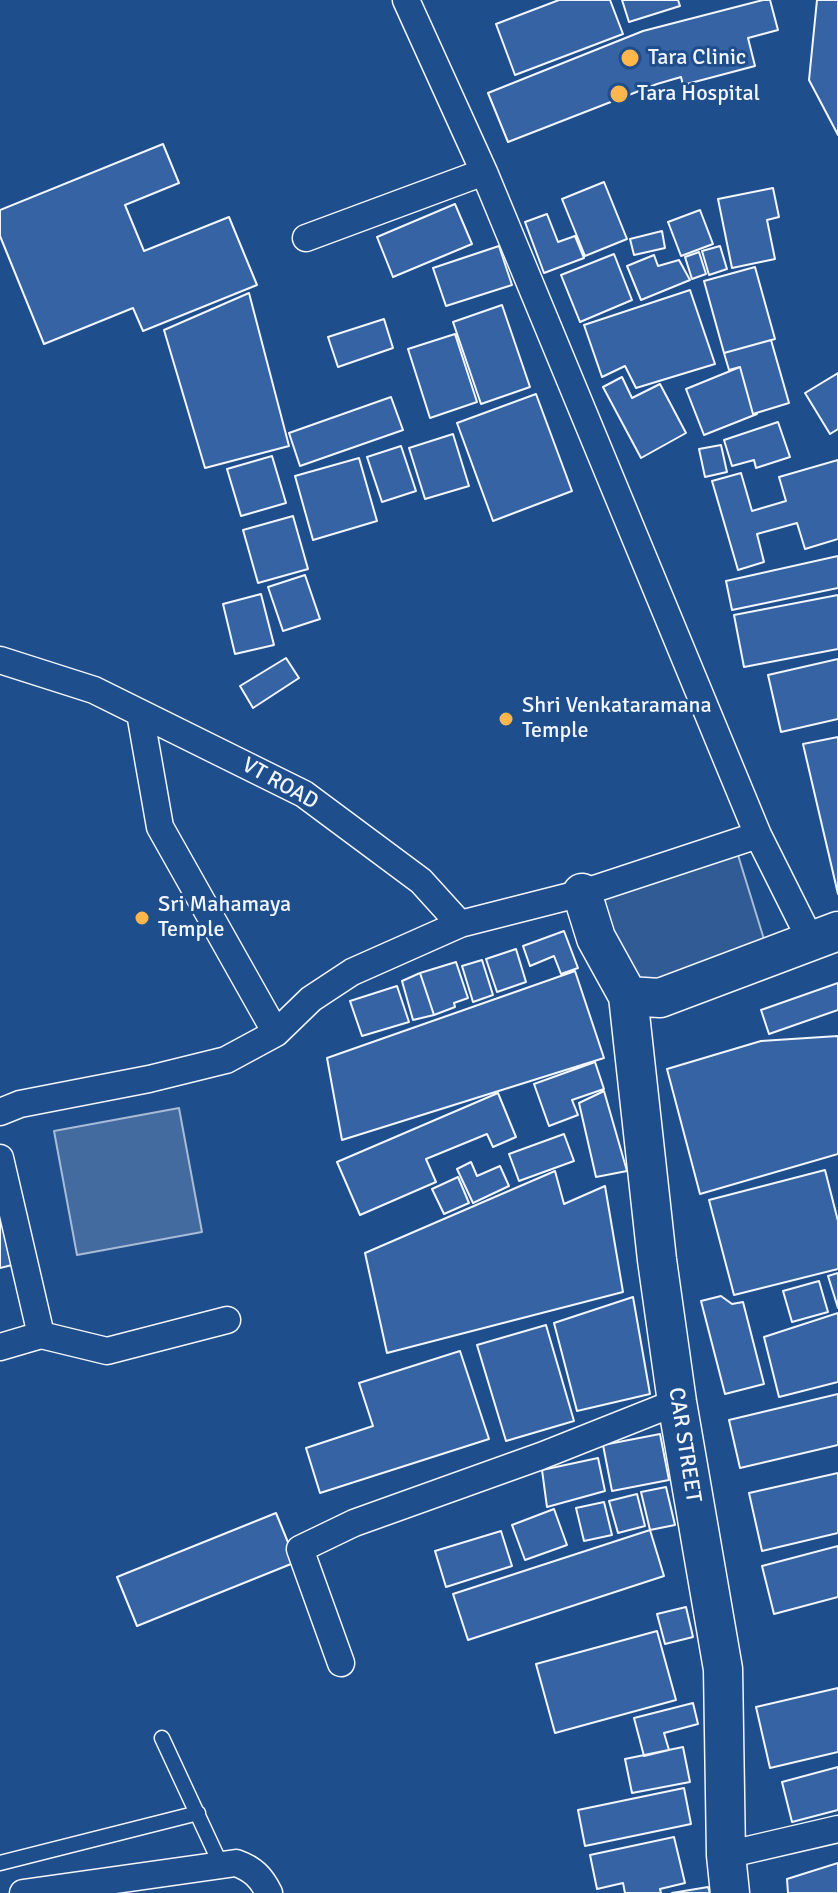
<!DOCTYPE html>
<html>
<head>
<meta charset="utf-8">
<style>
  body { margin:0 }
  canvas { display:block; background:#1f4e8c }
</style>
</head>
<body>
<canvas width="838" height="1893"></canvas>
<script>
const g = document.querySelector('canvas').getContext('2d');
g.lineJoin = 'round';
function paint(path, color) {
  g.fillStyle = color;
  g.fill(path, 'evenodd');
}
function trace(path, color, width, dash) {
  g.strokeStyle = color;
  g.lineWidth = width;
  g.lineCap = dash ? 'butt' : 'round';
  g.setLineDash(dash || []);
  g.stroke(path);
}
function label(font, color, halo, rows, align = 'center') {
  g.font = font + ' Signika,sans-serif';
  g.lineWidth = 6;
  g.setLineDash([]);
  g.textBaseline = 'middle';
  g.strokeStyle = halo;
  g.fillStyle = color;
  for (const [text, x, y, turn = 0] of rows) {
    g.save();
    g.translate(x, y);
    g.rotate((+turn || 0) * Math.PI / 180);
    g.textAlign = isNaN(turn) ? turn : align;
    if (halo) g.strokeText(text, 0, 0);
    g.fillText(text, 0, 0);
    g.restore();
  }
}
const built = new Path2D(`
  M738,855L767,949L629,992L600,898Z`);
const water = new Path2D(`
  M179,1108L202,1232L77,1255L54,1131Z`);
const building = new Path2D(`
  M559,0H610L623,34L515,75L496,24Z
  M622,0H678L680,6L629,22Z
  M763,0H770L778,30L748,38L755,66L683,85L681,77L657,84L508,142L488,93L643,31Z
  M817,0H838V135L809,80Z
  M163,144L179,183L125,205L144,251L229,217L257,285L143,331L133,308L44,344L0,236V210Z
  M604,182L627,239L585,256L562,199Z
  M773,188L779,217L767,220L775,259L732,268L718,199Z
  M455,204L472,244L393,277L377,237Z
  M700,210L713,244L681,256L668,222Z
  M547,214L558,242L575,236L584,258L544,273L525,222Z
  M662,231L665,248L634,255L630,239Z
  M499,246L512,285L446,306L433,268Z
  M720,246L727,269L709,275L702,251Z
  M699,252L706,274L692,279L685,257Z
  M614,254L632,300L580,322L561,275Z
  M654,255L658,266L679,260L690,280L641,300L627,266Z
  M755,267L775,339L724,353L704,281Z
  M690,290L715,364L636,388L625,366L602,377L584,325Z
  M249,293L289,446L205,468L164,330Z
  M502,305L530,387L481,404L453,322Z
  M384,319L393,348L338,367L328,337Z
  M455,334L477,402L430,418L408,349Z
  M771,340L789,403L753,414L740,367L729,370L724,353Z
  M740,367L753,414H757L704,435L686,389Z
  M838,373V429L830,434L805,393Z
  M622,377L632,398L660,384L686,433L641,458L603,387Z
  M536,394L572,491L493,521L457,423Z
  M391,397L403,430L300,466L289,433Z
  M778,422L790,457L756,468L754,460L732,466L724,440Z
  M453,434L469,486L425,499L409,448Z
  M721,445L727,472L705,477L699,449Z
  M401,446L416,491L382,502L367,457Z
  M272,456L286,503L241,516L227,469Z
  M359,458L377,521L313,540L295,476Z
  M838,460V539L805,549L797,523L757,534L764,562L738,570L712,481L741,473L752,511L786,501L779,477Z
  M293,516L308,569L258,583L243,530Z
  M838,556V588L732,610L726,581Z
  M305,575L320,619L283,631L268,587Z
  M261,594L274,645L235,654L223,604Z
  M838,595V649L744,667L734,615Z
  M286,658L299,678L253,708L240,686Z
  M838,659V719L781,732L768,675Z
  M838,737V894L803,744Z
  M564,931L578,968L561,974L554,956L530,966L523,946Z
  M516,949L526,982L497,992L486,959Z
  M482,960L493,995L473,1002L462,966Z
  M456,962L468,998L454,1003L455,1007L434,1015L420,973Z
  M575,971L604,1058L342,1140L327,1058Z
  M420,973L434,1015L413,1020L402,981Z
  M838,983V1010L769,1034L761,1010Z
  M397,986L409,1022L362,1036L350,1001Z
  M838,1036V1154L700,1194L667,1069L761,1041Z
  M595,1062L604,1089L572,1100L578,1115L549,1126L534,1084Z
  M604,1091L627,1171L596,1177L579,1103Z
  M498,1093L516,1137L493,1147L487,1134L426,1159L436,1182L360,1215L337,1162Z
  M564,1134L574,1161L519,1181L509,1154Z
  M471,1162L477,1176L500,1166L509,1186L473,1203L457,1169Z
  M825,1170L838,1221V1269L734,1295L709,1200Z
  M555,1171L564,1204L605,1186L623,1292L387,1353L365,1253Z
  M458,1177L469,1203L444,1214L432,1189Z
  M0,1198L16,1264L0,1268Z
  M838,1273V1308L828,1276Z
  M819,1281L828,1312L792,1322L783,1291Z
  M721,1296L732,1304L743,1302L764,1384L725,1394L701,1301Z
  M633,1297L650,1394L577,1411L554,1323Z
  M838,1313V1382L779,1397L764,1337Z
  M546,1325L574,1421L506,1441L477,1345Z
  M460,1351L489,1439L320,1493L306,1448L373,1426L359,1383Z
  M838,1394V1445L740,1468L729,1420Z
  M660,1434L669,1480L612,1491L603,1445Z
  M598,1458L605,1491L547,1507L542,1470Z
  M838,1473V1533L762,1551L749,1493Z
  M666,1487L675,1525L650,1530L641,1492Z
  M637,1494L645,1526L618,1533L609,1501Z
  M604,1502L612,1535L584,1541L576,1508Z
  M554,1509L567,1545L525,1560L512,1525Z
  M276,1513L296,1562L137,1626L117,1577Z
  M650,1530L664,1576L468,1640L453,1594Z
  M501,1531L512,1566L446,1587L435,1551Z
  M838,1546V1597L774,1614L762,1566Z
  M686,1607L693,1637L665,1644L657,1614Z
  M657,1631L676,1700L555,1733L536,1664Z
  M838,1688V1752L770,1768L756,1707Z
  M693,1703L698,1724L664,1733L669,1750L644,1756L634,1718Z
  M683,1747L690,1782L632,1793L625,1759Z
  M838,1767V1810L792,1822L782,1782Z
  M684,1788L691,1824L585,1846L578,1810Z
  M674,1837L685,1883L660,1889L661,1893H625L623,1883L597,1889L590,1855Z
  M838,1863V1893H788L787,1879Z
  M708,1887L710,1893H672Z`);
const lane = new Path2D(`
  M162,1738L221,1865
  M0,1863L198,1813`);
const street = new Path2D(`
  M406,0L484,172L758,835L811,941
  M306,238L484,172
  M0,660L94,690L304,794L421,881L460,924L582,893L758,835
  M140,713L160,827L276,1033
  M0,1112L20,1104L149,1079L226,1060L276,1033L311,999L352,972L460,924
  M0,1158L41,1335
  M0,1347L41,1335L107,1351L227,1320
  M341,1663L300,1549L354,1523L541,1456L677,1402
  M726,1855L838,1829
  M23,1893L236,1863C253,1869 261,1877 269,1893`);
const secondary = new Path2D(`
  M582,893L596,938L628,996L657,1260L677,1402L723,1669L726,1855L730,1893
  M628,996L660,998L838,931`);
const markers = [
  [630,58,10,"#ffb74d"],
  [619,94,10,"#ffb74d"],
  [506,719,8,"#ffb74d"],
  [142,918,8,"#ffb74d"]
];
const poiNames = [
  ["Tara Clinic",648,58],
  ["Tara Hospital",637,94],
  ["Shri Venkataramana",522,706],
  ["Temple",522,731],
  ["Sri Mahamaya",158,905],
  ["Temple",158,930]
];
const streetNames = [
  ["VT ROAD",280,784,29],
  ["CAR STREET",684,1445,81]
];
paint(built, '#305b95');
trace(built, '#a8bbd7', 2);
paint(water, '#446ba0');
trace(water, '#a8bbd7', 2);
paint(building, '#3563a3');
trace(building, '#f2f6ff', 2);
trace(lane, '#f2f6ff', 17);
trace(street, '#f2f6ff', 29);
trace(secondary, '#f2f6ff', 41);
trace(lane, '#1f4e8c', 14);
trace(street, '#1f4e8c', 26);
trace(secondary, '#1f4e8c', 38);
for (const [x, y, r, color] of markers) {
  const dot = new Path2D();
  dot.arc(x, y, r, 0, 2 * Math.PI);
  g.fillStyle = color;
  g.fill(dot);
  trace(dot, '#1f4e8c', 3);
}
label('22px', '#f2f6ff', '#1f4e8c', poiNames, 'left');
label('22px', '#f2f6ff', '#1f4e8c', streetNames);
</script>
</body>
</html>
